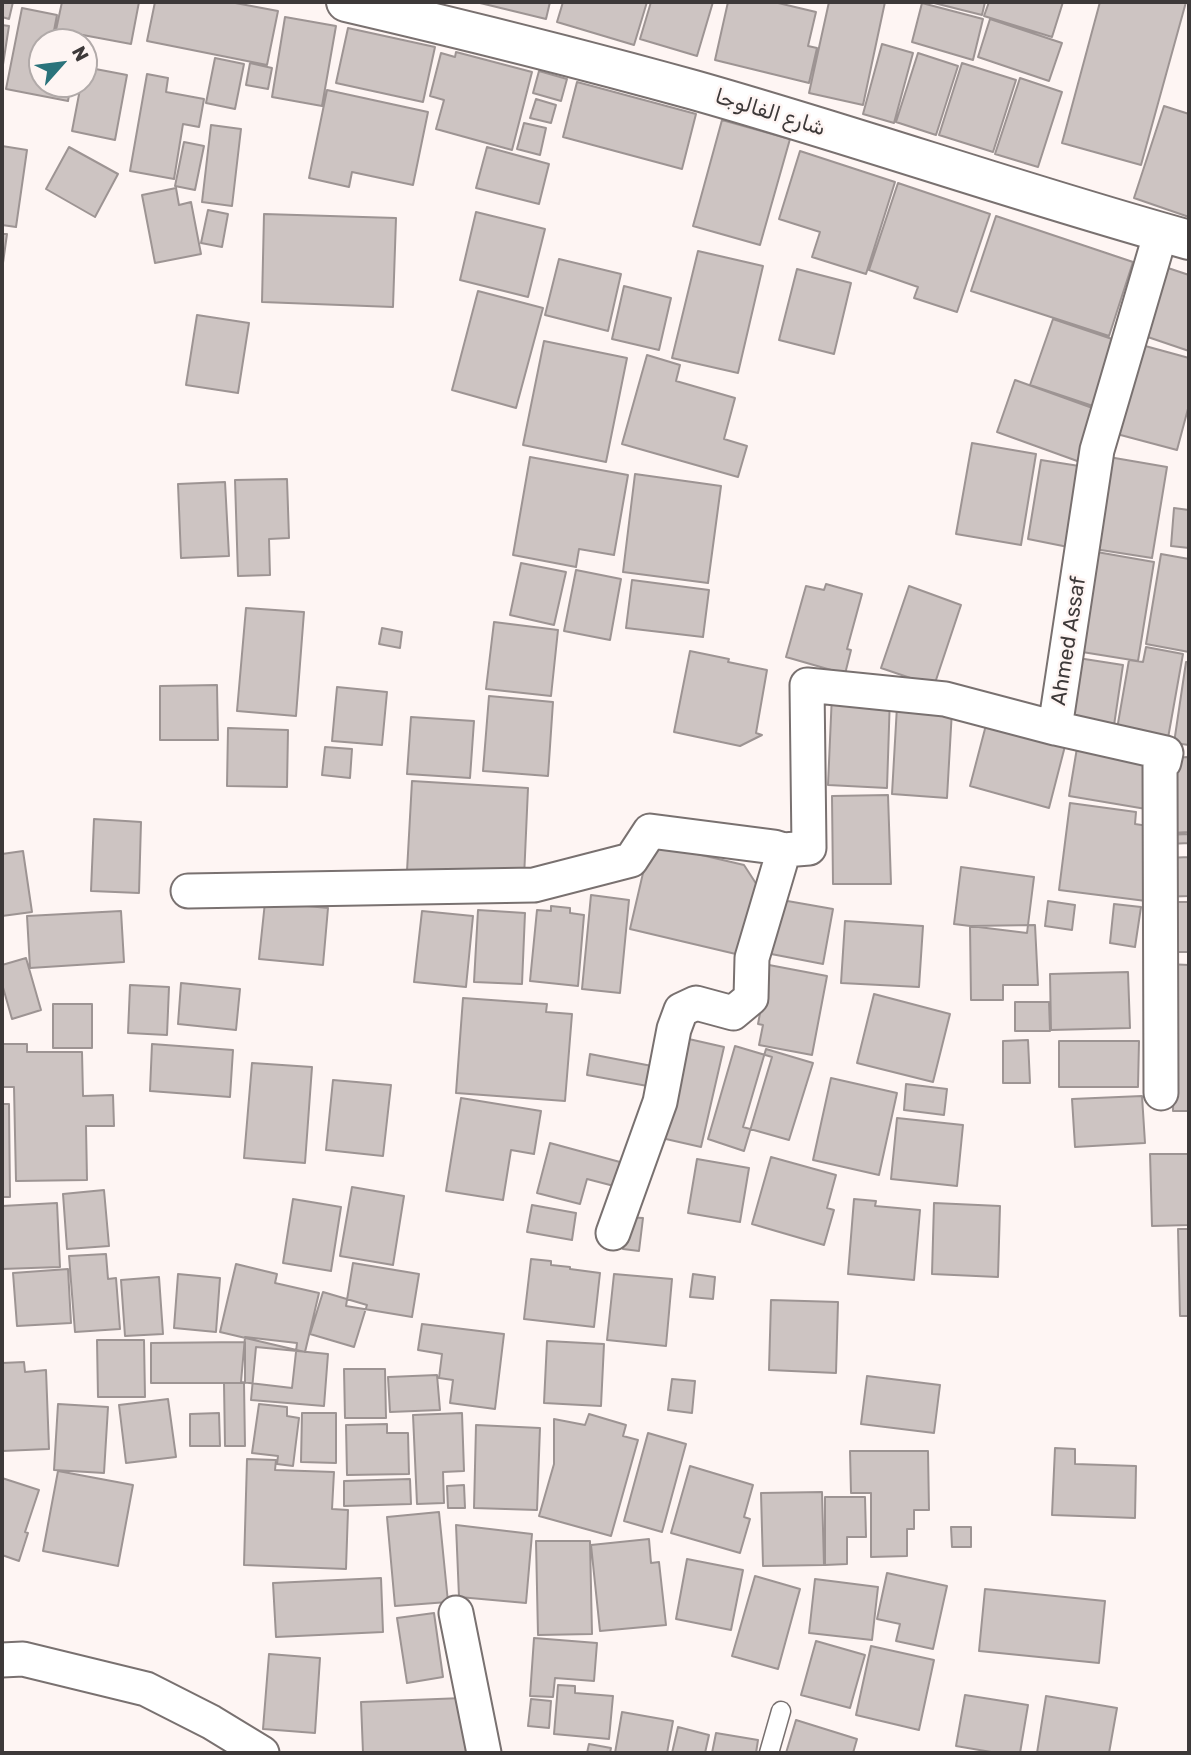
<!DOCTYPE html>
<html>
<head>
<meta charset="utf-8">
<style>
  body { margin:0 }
  #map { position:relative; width:1191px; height:1755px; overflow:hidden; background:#fef5f3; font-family:Rubik,sans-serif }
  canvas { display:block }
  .frame { position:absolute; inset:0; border:4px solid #3d3939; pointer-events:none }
  .north { position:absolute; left:28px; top:28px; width:70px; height:70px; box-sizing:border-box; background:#fef5f3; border:2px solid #b1aaa9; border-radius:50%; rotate:62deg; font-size:19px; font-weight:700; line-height:28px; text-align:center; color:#3d3939 }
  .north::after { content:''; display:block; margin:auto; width:24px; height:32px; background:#2a737b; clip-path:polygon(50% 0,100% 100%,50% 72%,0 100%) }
</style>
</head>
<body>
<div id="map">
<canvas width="1191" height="1755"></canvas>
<div class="frame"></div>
<div class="north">N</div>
</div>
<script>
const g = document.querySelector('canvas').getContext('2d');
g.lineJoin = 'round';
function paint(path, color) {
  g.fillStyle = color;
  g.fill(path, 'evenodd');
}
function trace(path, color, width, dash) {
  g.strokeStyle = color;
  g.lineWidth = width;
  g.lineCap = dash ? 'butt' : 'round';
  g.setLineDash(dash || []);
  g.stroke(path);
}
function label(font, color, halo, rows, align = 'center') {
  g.font = font + ' Rubik,Vazirmatn,sans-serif';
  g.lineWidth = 5;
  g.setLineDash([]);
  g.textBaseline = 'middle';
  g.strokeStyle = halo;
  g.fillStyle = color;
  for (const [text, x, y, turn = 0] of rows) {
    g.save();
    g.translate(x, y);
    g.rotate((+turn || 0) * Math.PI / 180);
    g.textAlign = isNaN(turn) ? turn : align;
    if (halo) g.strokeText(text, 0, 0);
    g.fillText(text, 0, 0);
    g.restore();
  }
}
const building = new Path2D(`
  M2,2H13L9,19L2,17Z
  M62,2H139L131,44L56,30Z
  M155,2H230L278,11L267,65L147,41Z
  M476,2H550L546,19Z
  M563,2H647L634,45L557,22Z
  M651,2H713L697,56L640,39Z
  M728,2H774L816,12L808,46L817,48L809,83L715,60Z
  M829,2H885L863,105L809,93Z
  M930,2H985L982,15Z
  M989,2H1063L1052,37L984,16Z
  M1100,2H1186L1141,165L1062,143Z
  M922,3L983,19L973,60L912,42Z
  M22,8L57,15L52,41L56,42H42V84H71L68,101L6,89Z
  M285,17L336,26L322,106L272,97Z
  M990,19L1062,43L1049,81L978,57Z
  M2,25L9,26L2,71Z
  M348,28L435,47L423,102L336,83Z
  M882,44L913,53L894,123L863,114Z
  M456,52L532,72L512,150L436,129L444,100L430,96L441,53L455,57Z
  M918,53L958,66L936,135L896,122Z
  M215,58L244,64L235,109L206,103Z
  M250,63L272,68L268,89L246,85Z
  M962,63L1016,80L993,152L939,135Z
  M85,67L127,75L115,140L72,131L81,84H84Z
  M539,71L567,79L561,101L533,93Z
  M147,74L168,78L166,92L204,99L199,127L183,124L174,179L130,171Z
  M1020,78L1062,92L1038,167L995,154Z
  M577,82L696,114L682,169L563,137Z
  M327,90L428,112L413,185L352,172L349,187L309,178Z
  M536,99L556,105L551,123L530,118Z
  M1164,106L1189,114V217L1134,198Z
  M722,120L790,139L760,245L693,226Z
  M524,123L546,128L540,155L517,149Z
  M211,125L241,129L232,206L202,202Z
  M184,142L204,146L195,190L175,186Z
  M2,146L27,150L16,227L2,225Z
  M69,147L118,174L95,217L46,189Z
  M487,147L549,164L539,204L476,188Z
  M800,151L895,182L866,274L812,257L820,232L779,219Z
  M898,183L990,214L957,312L914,298L918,287L869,270Z
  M176,188L179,205L191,202L201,254L155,263L142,195Z
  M208,210L228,214L222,247L201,243Z
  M476,212L545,229L528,297L460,280Z
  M264,214L396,218L393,307L262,302Z
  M996,216L1133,262L1109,336L971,291Z
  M2,234H7L2,270Z
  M698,251L763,266L738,373L672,358Z
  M559,259L621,274L608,331L545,315Z
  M1156,264L1189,275V351L1133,332Z
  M797,269L851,283L834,354L779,340Z
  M624,286L671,298L659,350L612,339Z
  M478,291L543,308L516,408L452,390Z
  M197,315L249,323L238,393L186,385Z
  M1053,319L1121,342L1099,408L1030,385Z
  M544,341L627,358L606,462L523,445Z
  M1138,344L1189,358V405L1177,450L1113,433Z
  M647,355L680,365L676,381L735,398L724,439L747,446L738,477L622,444Z
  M1015,380L1098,410L1080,462L997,432Z
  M972,443L1036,454L1021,545L956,534Z
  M1103,456L1167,467L1152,558L1088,548Z
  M530,457L628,475L614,555L579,549L576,567L513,555Z
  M1041,460L1092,468L1078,549L1028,539Z
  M635,474L721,486L708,583L623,572Z
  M287,479L289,538L269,539L270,575L238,576L235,480Z
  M225,482L229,556L181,558L178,484Z
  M1174,508L1189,510V548L1171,546Z
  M1091,551L1154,562L1138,661L1076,651Z
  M1161,554L1189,559V652L1146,644Z
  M521,563L566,572L554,625L510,615Z
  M576,570L621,579L610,640L564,631Z
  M632,580L709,590L703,637L626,628Z
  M826,584L862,594L847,649L851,650L845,674L786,657L806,586L824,590Z
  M909,586L961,605L934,686L881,668Z
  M246,608L304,612L296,716L237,711Z
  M494,622L558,630L551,696L486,689Z
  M382,628L402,632L400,648L379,644Z
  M1146,647L1183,654L1168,738L1117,729L1129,660L1143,662Z
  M690,651L729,659L728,662L767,670L756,733L762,735L740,746L674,732Z
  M1078,658L1123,665L1113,732L1067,724Z
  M1186,662H1189V745L1174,743Z
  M217,685L218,740H160V686Z
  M337,687L387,692L382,745L332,741Z
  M832,694L890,696L887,788L828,785Z
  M489,696L553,702L548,776L483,771Z
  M897,706L952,710L947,798L892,794Z
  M411,717L474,721L470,778L407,774Z
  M986,725L1065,746L1049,808L970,786Z
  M228,728L288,730L287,787L227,786Z
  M1078,742L1155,754L1146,809L1069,796Z
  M325,747L352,749L350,778L322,775Z
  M1189,757V832L1171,833L1167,758Z
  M412,781L528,788L524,878L407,871Z
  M888,795L891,884H833L832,796Z
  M1070,803L1136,812L1135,824L1148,826L1144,862L1151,863L1146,901L1059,890Z
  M94,819L141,822L139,893L91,891Z
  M1189,834V857L1167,858L1166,835Z
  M650,843L744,865L757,885L740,955L630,929Z
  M1189,843V896L1161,897L1169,844Z
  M23,851L32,912L2,916V854Z
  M961,867L1034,877L1027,933L954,924Z
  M591,895L629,900L620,993L582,989Z
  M776,899L833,909L823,964L766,953Z
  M1048,901L1075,905L1072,930L1045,926Z
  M265,902L328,908L323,965L259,959Z
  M1172,902H1189V952H1172Z
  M1114,904L1141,907L1135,947L1110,943Z
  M551,906L570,908V913L584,915L578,986L530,981L537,910L551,911Z
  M478,910L525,913L522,984L474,982Z
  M121,911L124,962L30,968L27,916Z
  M422,911L473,916L466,987L414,982Z
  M845,921L923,926L919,987L841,983Z
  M1035,925L1038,985H1003V1000H971L970,926Z
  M26,958L41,1010L12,1019L2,984V965Z
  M1167,964L1189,965V1111H1173L1174,1044Z
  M769,965L827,976L812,1055L759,1045L763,1025L758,1024Z
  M1128,972L1130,1028L1051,1030L1050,974Z
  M181,983L240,989L236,1030L178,1024Z
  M130,985L169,987L167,1035L128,1033Z
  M874,994L950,1014L933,1082L857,1063Z
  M463,998L547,1004L546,1012L572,1014L565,1101L456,1093Z
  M1015,1002H1049L1050,1031H1015Z
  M53,1004H92V1048H53Z
  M680,1037L724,1047L701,1147L657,1137Z
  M1028,1040L1030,1083H1003V1041Z
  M1059,1041H1139L1138,1087H1059Z
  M2,1044H27V1052H82L83,1096L113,1095L114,1126H86L87,1180L16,1181L14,1087H2Z
  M152,1044L233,1050L230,1097L150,1091Z
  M735,1046L772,1057L744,1151L708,1139Z
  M766,1049L813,1063L789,1140L743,1127Z
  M590,1054L657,1067L653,1087L587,1075Z
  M252,1063L312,1067L305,1163L244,1158Z
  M831,1078L897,1093L879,1175L813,1160Z
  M333,1080L391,1085L383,1156L326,1150Z
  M906,1084L947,1089L944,1115L904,1110Z
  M1142,1096L1145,1143L1075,1147L1072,1099Z
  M461,1098L541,1111L534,1154L511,1150L503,1200L446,1191Z
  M2,1104H9L10,1197H2Z
  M897,1118L963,1125L957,1186L891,1179Z
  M550,1143L620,1162L614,1186L587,1179L580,1204L537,1193Z
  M1150,1154H1189V1225L1152,1226Z
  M771,1157L836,1175L827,1208L834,1210L824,1245L752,1224Z
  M697,1159L749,1168L740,1222L688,1213Z
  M352,1187L404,1196L393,1265L340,1256Z
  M104,1190L109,1246L67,1249L63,1194Z
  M293,1199L341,1207L331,1271L283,1263Z
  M854,1199L876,1201L875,1206L920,1210L914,1280L848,1274Z
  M57,1203L60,1267L2,1269V1206Z
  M934,1203L1000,1206L998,1277L932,1274Z
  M532,1205L576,1213L572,1240L527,1232Z
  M626,1217L643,1218L639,1251L623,1249Z
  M1178,1229H1189V1316H1180Z
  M106,1254L108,1279L116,1278L120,1329L75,1332L69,1256Z
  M531,1259L551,1261V1265L570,1267V1269L600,1273L594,1327L524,1319Z
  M353,1263L419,1274L412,1317L346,1306Z
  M236,1264L277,1274L275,1283L319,1293L305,1352L220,1332Z
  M68,1269L71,1323L17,1326L13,1273Z
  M178,1274L220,1278L216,1332L174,1328Z
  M614,1274L672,1279L666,1346L607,1340Z
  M693,1274L715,1277L713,1299L690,1297Z
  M159,1277L163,1334L125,1336L121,1280Z
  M323,1292L367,1305L354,1347L310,1334Z
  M771,1300L838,1302L836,1373L769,1370Z
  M422,1324L504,1334L495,1409L450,1403L453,1380L439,1378L442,1354L418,1350Z
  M245,1337L297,1343L292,1388L241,1382Z
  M97,1340H144L145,1397H98Z
  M547,1341L604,1344L601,1406L544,1403Z
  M245,1342V1383H151V1343Z
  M256,1347L328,1354L324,1406L251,1400Z
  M24,1362L25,1372L46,1370L49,1449L2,1451V1363Z
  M344,1369H385L386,1418H345Z
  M437,1375L440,1410L390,1412L388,1377Z
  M867,1376L940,1385L934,1433L861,1424Z
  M672,1379L695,1381L692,1413L668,1410Z
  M224,1383H244L245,1446H225Z
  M168,1399L176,1457L126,1463L119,1405Z
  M58,1404L108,1407L104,1473L54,1470Z
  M259,1404L287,1407V1416L299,1418L293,1466L277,1464L278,1456L252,1453Z
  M219,1413L220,1446H190V1414Z
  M302,1413H336V1463L301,1462Z
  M462,1413L464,1471L443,1472L444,1503L417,1504L413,1415Z
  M589,1414L626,1425L623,1436L638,1440L611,1536L539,1516L554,1464V1419L585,1425Z
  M387,1424V1433H408L409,1474L347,1475L346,1425Z
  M476,1425L540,1428L537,1510L474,1508Z
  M648,1433L686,1444L662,1532L624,1521Z
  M1055,1448L1075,1449V1464L1136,1466L1135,1518L1052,1515Z
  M850,1451H928L929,1510H914V1529H907V1556L871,1557V1493H851Z
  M247,1459L276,1460L275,1470L334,1472L332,1509L348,1510L346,1569L244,1565Z
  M690,1466L753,1485L744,1517L750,1519L740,1553L671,1533Z
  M58,1471L133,1485L118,1566L43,1551Z
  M2,1478L39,1490L25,1532L28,1533L19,1561L2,1555Z
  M410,1479L411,1504L344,1506V1481Z
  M464,1485L465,1508H448L447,1486Z
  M822,1492L824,1565L763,1566L761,1493Z
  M825,1497H865L866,1537H847V1564L825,1565Z
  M439,1512L448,1602L395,1606L387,1517Z
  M456,1525L532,1534L526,1603L459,1597Z
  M951,1527H971V1547H952Z
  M649,1539L651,1563L659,1562L666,1625L600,1631L591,1545Z
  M536,1541H590L592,1634L538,1635Z
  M687,1559L743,1570L731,1630L676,1619Z
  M887,1573L947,1586L933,1649L896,1641L900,1624L877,1619Z
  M755,1576L800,1589L778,1669L732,1656Z
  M381,1578L383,1632L276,1637L273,1583Z
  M815,1579L878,1587L872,1640L809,1633Z
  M985,1589L1105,1601L1099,1663L979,1651Z
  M434,1613L443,1677L407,1683L397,1618Z
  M534,1638L597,1643L594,1681L555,1678L553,1697L530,1696Z
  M816,1641L865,1655L850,1708L801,1695Z
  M871,1646L934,1660L919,1730L856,1715Z
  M269,1654L320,1658L315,1733L263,1729Z
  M558,1685L575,1686V1693L613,1696L609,1739L554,1734Z
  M965,1695L1028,1705L1020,1753H997L956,1746Z
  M1046,1696L1117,1708L1109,1753H1037Z
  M463,1698L466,1753H363L361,1702Z
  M531,1699L551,1701L549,1728L528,1726Z
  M622,1712L673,1721L667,1753H615Z
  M796,1720L857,1739L853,1753H786Z
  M678,1727L709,1735L705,1753H672Z
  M716,1733L758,1740L756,1753H712Z
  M589,1744L611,1748L610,1753H587Z`);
const service = new Path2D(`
  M769,1753L781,1711`);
const minor = new Path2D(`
  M188,891L534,885L631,860L650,831L774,847L784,850L809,848L807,685L945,699L1055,728
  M1161,1093L1160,762H1164L1166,753L1055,728L1097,450L1161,232
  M613,1233L660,1102L674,1029L681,1010L696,1003L733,1013L751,998L752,958L784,850
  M456,1613L484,1753
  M2,1660L23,1659L146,1689L211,1722L262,1753`);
const secondary = new Path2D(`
  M346,2C462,29 578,58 694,90C860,137 1023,194 1189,240`);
const streetNames = [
  ["شارع الفالوجا",770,113,17],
  ["Ahmed Assaf",1069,641,-81]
];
paint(building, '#cdc4c2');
trace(building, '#9d9493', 2);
trace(service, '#797170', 21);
trace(minor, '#797170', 37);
trace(secondary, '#797170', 42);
trace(service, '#fff', 18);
trace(minor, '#fff', 33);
trace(secondary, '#fff', 38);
label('21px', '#3d3939', '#fef5f3', streetNames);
</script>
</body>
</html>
